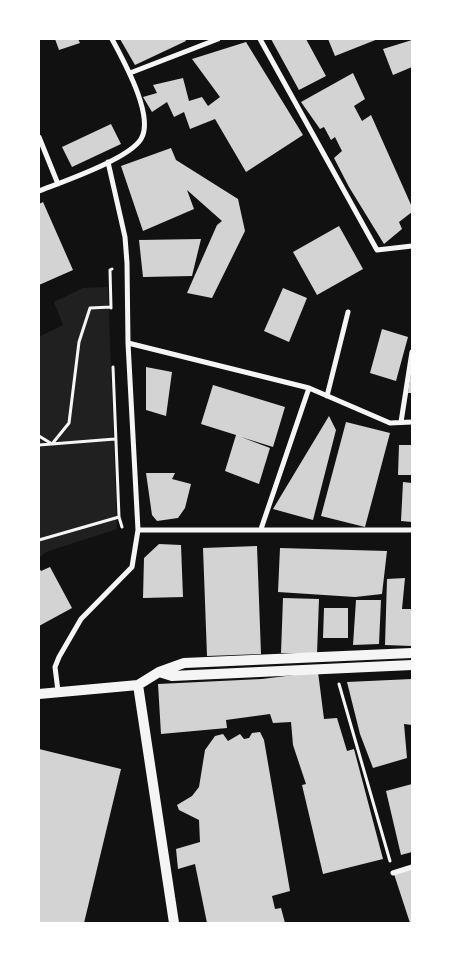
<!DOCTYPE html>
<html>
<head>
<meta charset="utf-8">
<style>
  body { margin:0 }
  #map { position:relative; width:451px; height:962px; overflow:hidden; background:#111; font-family:Helvetica,sans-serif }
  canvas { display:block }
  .frame { position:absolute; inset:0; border:40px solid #fff; pointer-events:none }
</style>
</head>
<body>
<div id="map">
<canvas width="451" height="962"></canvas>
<div class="frame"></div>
</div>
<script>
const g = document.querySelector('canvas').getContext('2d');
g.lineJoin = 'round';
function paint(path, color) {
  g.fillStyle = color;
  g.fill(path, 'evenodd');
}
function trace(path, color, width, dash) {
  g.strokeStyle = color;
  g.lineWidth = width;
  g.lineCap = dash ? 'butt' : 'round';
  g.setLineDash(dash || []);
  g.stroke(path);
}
const green = new Path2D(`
  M108,287L117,529L46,552L39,558V337L63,325L54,302L83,288Z`);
const building = new Path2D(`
  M55,39H78L80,43L59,50Z
  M120,39H185L186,41L135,65Z
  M271,39H306L326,76L299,90Z
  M328,39H378L335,56Z
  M412,40V67L393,75L383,49Z
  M246,42L303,135L246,172L215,119L190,129L184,112L174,117L167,102L152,112L143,97L157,93L153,85L183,78L189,101L202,97L208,106L220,97L192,59Z
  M353,73L365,99L354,106L362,121L371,115L412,207V212L399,222L402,229L384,244L349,187L334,158L342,151L335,137L331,140L324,127L320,129L301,102Z
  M111,124L121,144L72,167L62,147Z
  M171,148L176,160L238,199L245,231L212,298L187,293L217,225L222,221L187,190L194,209L143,231L121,166Z
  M43,202L73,270L39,285V204Z
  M339,226L363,269L317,295L293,252Z
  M201,239L192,276L143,277L139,240Z
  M283,288L307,298L289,342L264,331Z
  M382,329L408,337L396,381L370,373Z
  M146,367L172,372L166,416L146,410Z
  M411,373H412V393H408Z
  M213,385L285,407L273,447L241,437L270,448L259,484L225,471L236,435L201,424Z
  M329,416L336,430L313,520L273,509Z
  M346,422L390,433L365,527L321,516Z
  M399,445H412V475H398Z
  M146,473H175L172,479L191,484L185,508L178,518L157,521L152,515Z
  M403,482L412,483V522L401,521Z
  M159,544L181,545L183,597L143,598L144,558Z
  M257,546L261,654L207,656L203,548Z
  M280,548L387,551L382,594L355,597L278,592Z
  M50,567L72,608L39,626V568L41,571Z
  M405,578L402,609H412V646L385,645L387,579Z
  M283,598L319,599L317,654L281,653Z
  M356,600H381L379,644L353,645Z
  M324,608H348V638H323Z
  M318,672L324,719L337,718L347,751L354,749L383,859L323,874L302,785L306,784L293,745L291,722L273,723L270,714L226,720L227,728L161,734L158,684L262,679Z
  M412,679V725L404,724L407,758L373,768L360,734L347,682Z
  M260,732L264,740L290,891L272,896L275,909L281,908L285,923H207L195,864L178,869L176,849L200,842L199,820L179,810L177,805L192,796L199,787L205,750L215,736L223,734L228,741L240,734L244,739L249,738L252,733Z
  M39,749L121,769L84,923H39Z
  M412,784V852L401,855L386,791Z
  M412,869V923H410L394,874Z`);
const path = new Path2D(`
  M111,308L110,270L112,269
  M113,367L119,517L122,527
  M39,436L52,444L69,423L79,342L90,308L111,307
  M39,445L115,439
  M39,540L119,517
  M339,684L390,861`);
const minor = new Path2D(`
  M260,39L377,250L412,246
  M130,73L218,39
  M39,137L58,184
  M39,191C62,182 129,159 141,139C155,116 123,60 112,39
  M128,343L309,388L390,423L412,422
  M327,396L348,312
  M401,422L412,352
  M261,529L309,388
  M138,530H412
  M58,691L55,667L59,657L81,619L132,567L138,530L128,343L127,263L125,237L108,162
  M393,873L412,867`);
const secondary = new Path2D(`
  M159,672L172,676L412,665
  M138,685L174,923
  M39,694L138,685L159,672L184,663L412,653`);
paint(green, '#202020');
paint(building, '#d3d3d3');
trace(path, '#f5f5f5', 3);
trace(minor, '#f5f5f5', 5);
trace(secondary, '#f5f5f5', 10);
</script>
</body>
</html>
